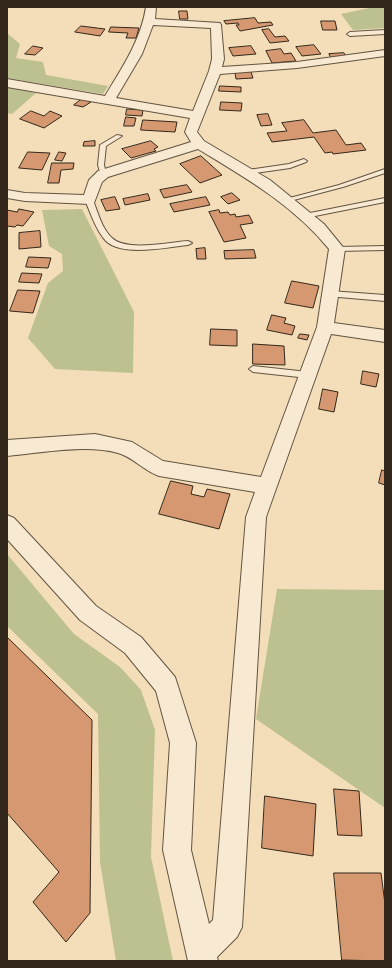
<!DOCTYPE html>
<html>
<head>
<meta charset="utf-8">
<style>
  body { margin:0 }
  #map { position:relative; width:392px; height:968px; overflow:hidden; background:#f4ddb9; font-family:"Old Standard TT",serif }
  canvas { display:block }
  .frame { position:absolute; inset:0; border:8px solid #32271a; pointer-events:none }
</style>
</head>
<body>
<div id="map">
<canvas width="392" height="968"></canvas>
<div class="frame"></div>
</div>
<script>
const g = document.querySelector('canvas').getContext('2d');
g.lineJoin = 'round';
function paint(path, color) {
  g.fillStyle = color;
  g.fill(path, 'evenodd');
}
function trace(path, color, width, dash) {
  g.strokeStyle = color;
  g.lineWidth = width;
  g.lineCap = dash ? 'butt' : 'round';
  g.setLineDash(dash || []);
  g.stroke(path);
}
const green = new Path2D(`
  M374,7H385V28L353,30L341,14Z
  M7,33L20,44L16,58L43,62L46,75L108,86L103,94L7,78Z
  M7,87L36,93L12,114L7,113Z
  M82,209L134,312L133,373L55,369L28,338L48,283L63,271L62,254L49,246L42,210Z
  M7,554L74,634L120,667L141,690L155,730L151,857L173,961H116L100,862L98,714L7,626Z
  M277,589L385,590V808L256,719Z`);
const building = new Path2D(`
  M179,11H187L188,19H180Z
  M255,18L258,23L271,22L273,25L240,31L236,25H239L238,23L226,24L224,21Z
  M321,21H335L337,30H323Z
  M81,26L105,29L100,36L75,32Z
  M111,27L139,28L136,38H126L128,33L109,32Z
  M269,29L275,37L285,36L289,41L270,43L262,30Z
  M314,45L321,54L302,56L296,47Z
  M33,46L43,48L35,55L25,54Z
  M251,46L256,54L233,56L229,48Z
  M281,49L284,54L291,53L296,61L272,63L266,51Z
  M344,53L346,56L331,58L329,54Z
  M251,72L253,78L236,79L235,73Z
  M220,86L241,87V92L219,91Z
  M82,99L91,102L83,107L74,105Z
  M221,102L242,103L241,111L220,110Z
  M127,109L143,110L142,116L126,115Z
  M31,111L44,116L50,111L62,116L44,128L20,119Z
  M268,114L272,125L261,126L257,115Z
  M126,117L136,118L134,126H124Z
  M143,120L177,122L175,132L141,130Z
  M304,120L313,133L336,130L346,145L361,143L366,150L333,154L332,152L325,153L314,137L272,142L267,133L287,131L282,123Z
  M95,141V146H83L84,142Z
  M151,141L158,147L154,149L156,151L131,158L122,149Z
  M28,152L50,153L42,170L19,168Z
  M59,152L66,153L62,161L55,160Z
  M201,156L222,175L200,183L180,164Z
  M52,163H74L73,169L61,170L59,183H48Z
  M187,185L192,192L164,198L160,190Z
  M232,193L240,200L228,204L221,197Z
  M148,194L150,200L125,205L123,199Z
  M115,197L120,209L106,211L101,200Z
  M206,197L210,205L174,212L170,204Z
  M19,209L34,212L23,226L17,225L15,227L7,226V210L17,212Z
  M219,210L220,213L228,212L230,215L235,214L236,217L249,215L253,223L240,225L246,238L224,242L209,212Z
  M40,231L41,247L19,249V233Z
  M205,248L206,259H197L196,249Z
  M254,250L256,258L225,259L224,251Z
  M29,257L51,258L48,268L26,267Z
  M22,273L42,274L39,283L19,282Z
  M292,281L319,286L313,308L285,303Z
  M18,290L40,291L33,313L10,311Z
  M272,315L286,318L284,323L295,326L292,335L267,330Z
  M211,329L237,330V346L210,345Z
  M300,334L309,335L307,340L298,338Z
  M253,344L284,346L285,365L253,364Z
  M363,371L379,374L376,387L361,384Z
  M323,389L338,392L334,412L319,409Z
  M382,470L385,471V485L379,483Z
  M171,481L193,486L191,494L204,497L207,489L230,494L219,529L159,514Z
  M7,637L92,720L90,913L66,942L33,902L59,872L7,813Z
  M334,789L359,791L362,836L338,835Z
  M265,796L316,804L313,856L262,848Z
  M334,873H381L385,904V961L342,960Z`);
const lane = new Path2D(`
  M385,30V34L350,36L347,34L350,32Z
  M117,135L122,136L106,146L104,165L106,174L101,175L98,165L100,145Z
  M304,159L307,161L306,162L290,168L248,174L245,172L248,170L289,164Z
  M385,169V173L343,187L286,202L282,200L339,185Z
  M86,198H89L93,200C98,213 102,229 112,238C126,252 170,242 188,241L192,243L188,245C168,247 122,257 106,241C96,230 91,214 85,200Z
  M385,198V202L305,218L301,216L305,214Z
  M385,246V250L337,251L333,249L337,247Z
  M330,291L385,295V301L327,296L326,294Z
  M253,366L308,372L312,375L308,378L253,372L249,369Z`);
const street = new Path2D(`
  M146,7H156L155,19L220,23L221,25L224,59L222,67L297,62L385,50V56L297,68L220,74L197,132L204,141L270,180L324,224L342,246L345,249L334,323L385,330V342L331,334L266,517L242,927L237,937L217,957L218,961H188L163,850L170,743L156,691L125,653L80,620L7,539V515L14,518L96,606L141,637L175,677L196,743L191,850L209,924L213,920L246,517L255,492L159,476C144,471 133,457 118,453C86,444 41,453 7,456V440L95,434L132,442L163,461L261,477L317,327L329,249C293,205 246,178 198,149L108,177L102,182L94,203L89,204L25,201L7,198V190L25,193L84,195L89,180L98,171L191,142L185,132L190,118L7,87V79L105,96C122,68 141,40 146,7ZM153,25L211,28L212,59L209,71L193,111L116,98L142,54Z`);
paint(green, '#bcc18f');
paint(building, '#d59870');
trace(building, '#32271a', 1);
trace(lane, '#625442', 2);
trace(street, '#625442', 2);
paint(lane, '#f8e9d2');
paint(street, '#f8e9d2');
</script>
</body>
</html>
